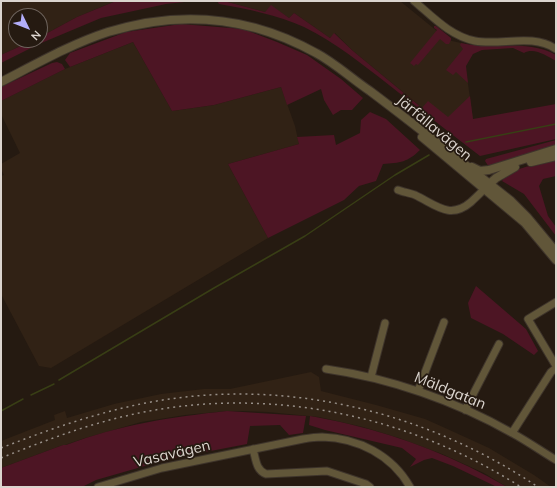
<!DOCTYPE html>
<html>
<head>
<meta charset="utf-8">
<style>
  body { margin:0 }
  #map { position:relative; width:557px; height:488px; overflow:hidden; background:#251a11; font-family:Mulish,sans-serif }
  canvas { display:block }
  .frame { position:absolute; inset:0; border:2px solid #dbd4ce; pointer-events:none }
  .north { position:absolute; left:8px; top:8px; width:40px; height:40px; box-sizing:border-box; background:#251a11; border:1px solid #6e645d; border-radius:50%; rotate:133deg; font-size:11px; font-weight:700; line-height:16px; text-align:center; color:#dbd4ce }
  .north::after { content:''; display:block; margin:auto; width:14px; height:18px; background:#b2adf9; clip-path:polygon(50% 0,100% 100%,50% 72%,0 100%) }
</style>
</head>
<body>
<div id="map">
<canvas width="557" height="488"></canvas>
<div class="frame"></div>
<div class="north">N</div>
</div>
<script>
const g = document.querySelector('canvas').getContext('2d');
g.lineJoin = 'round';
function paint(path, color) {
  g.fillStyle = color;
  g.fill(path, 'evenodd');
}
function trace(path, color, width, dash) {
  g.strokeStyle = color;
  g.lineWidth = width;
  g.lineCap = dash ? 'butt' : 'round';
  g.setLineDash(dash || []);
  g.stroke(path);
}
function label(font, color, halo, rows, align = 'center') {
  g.font = font + ' Mulish,sans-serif';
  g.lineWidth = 3.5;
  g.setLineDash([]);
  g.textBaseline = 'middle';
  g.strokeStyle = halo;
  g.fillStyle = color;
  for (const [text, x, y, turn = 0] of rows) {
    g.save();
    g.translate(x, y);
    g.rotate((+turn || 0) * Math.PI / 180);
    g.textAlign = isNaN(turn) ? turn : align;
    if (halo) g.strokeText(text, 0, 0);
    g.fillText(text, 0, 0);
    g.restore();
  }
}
const built = new Path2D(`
  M1,1H116L77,17L40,37V16H16V40H34L1,55Z
  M224,1H400L448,40L465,44L463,49L473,119L443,125L353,51L335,33L330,38L294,13L289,18L271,6L265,12Z
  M133,42L172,111L214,105L281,87L295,126L299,144L228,164L268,238L51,368L39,366L1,294V176L4,175L1,169V164L20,153L1,114V101L65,69Z
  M311,372L319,377L321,391L376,405L425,419L443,427L489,448L534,475L551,487H507L484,473L442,454L399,438L363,427L319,417L268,412L242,411H227L185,415L141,422L82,439L65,445H63L1,468V441L55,420L54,415L65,411L67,418L114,404L161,394L204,389H230Z`);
const green = new Path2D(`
  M116,1H194L166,4L101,18L39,44L1,63V55L3,54L34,40H40V37L77,17Z
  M217,1H224L265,12L271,5L289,18L294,13L330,38L334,33L353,51L422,108L428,101L448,117L470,96L473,119L556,104V139L480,156C449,132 419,109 389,85C362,64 335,42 304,27C277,15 248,9 219,4Z
  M181,24L243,29L277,42L307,55L341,79L363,98L352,110H341L333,115L324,100L321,89L287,105L281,87L214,105L172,111L133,42L70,67L65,60L70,53L126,32Z
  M434,26H436L451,38V40L449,44H446L440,39L418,65L416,64L414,66L410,63L437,30L434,28Z
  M461,43C493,50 527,39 556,55V61C547,56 534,47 524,53L513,48L482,50L473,54L466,66L468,83L456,72L453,75L446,70L463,49L460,45Z
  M57,62L62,64L65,69L1,101V87L52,63Z
  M370,112L386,119L420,150C408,162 400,163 383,164L376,181L359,186L344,200L268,238L228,164L299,144L297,137L334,135L336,145L360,133L361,120Z
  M556,140V147L489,167L485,161L486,159Z
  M556,160V176L543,179L539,186L548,216L556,227V236L524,194L502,181C510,167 541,164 556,160Z
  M476,286L526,329L538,351L534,355L503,334L471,318L468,303Z
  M227,411L306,416L303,433L289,435L280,425L250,426L247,444L169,459L96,480L82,487H1V468L63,445H66C119,425 171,417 227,411Z
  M310,416C323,418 336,421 349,424C404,437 457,458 507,487H497L453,466L432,458L424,460L410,467L416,459L402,448L325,430L309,425Z`);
const stream = new Path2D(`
  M466,142L556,124
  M59,380L214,288L305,236L395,175L429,155
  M31,395L54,384
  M1,411L23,399`);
const minor = new Path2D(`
  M414,1C432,16 450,36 475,41C501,46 532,33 556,49
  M398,190C403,192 410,193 415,195C436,205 450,220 471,202C476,197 480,194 484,189
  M556,302L528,319L556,366
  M326,369C389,378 456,401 512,433C527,441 541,451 556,460
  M371,377L385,323
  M418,391L444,322
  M465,410L499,344
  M512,433L551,372L556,368
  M253,449C256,460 256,470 266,474L327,471L366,484L370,487
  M98,487L162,468L303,439C309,438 316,437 322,437C358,438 392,455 410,487`);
const tertiary = new Path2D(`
  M1,82C36,64 71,44 108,32C180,10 250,16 316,53C335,63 352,79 370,91C418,127 464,164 511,201L527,217L556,252
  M422,137L525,223L556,260
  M531,162L556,156
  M472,167L480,171L489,170L556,149
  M487,186L496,178L515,167`);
const rail = new Path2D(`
  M1,448C45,431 90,415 136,405C275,375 421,408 538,487
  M1,458C46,440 91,423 139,413C271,386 408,415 521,487`);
const streetNames = [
  ["Järfällavägen",434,128,40],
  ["Mäldgatan",450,391,22],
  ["Vasavägen",172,454,-13]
];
paint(built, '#312215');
paint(green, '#4d1524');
trace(stream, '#383e15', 1.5);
trace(minor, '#3e342b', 9);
trace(tertiary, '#3e342b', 10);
trace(minor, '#615639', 7);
trace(tertiary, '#615639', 8);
trace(rail, '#978f88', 1.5, [2, 4]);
label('15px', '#dbd4ce', '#251a11', streetNames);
</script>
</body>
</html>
